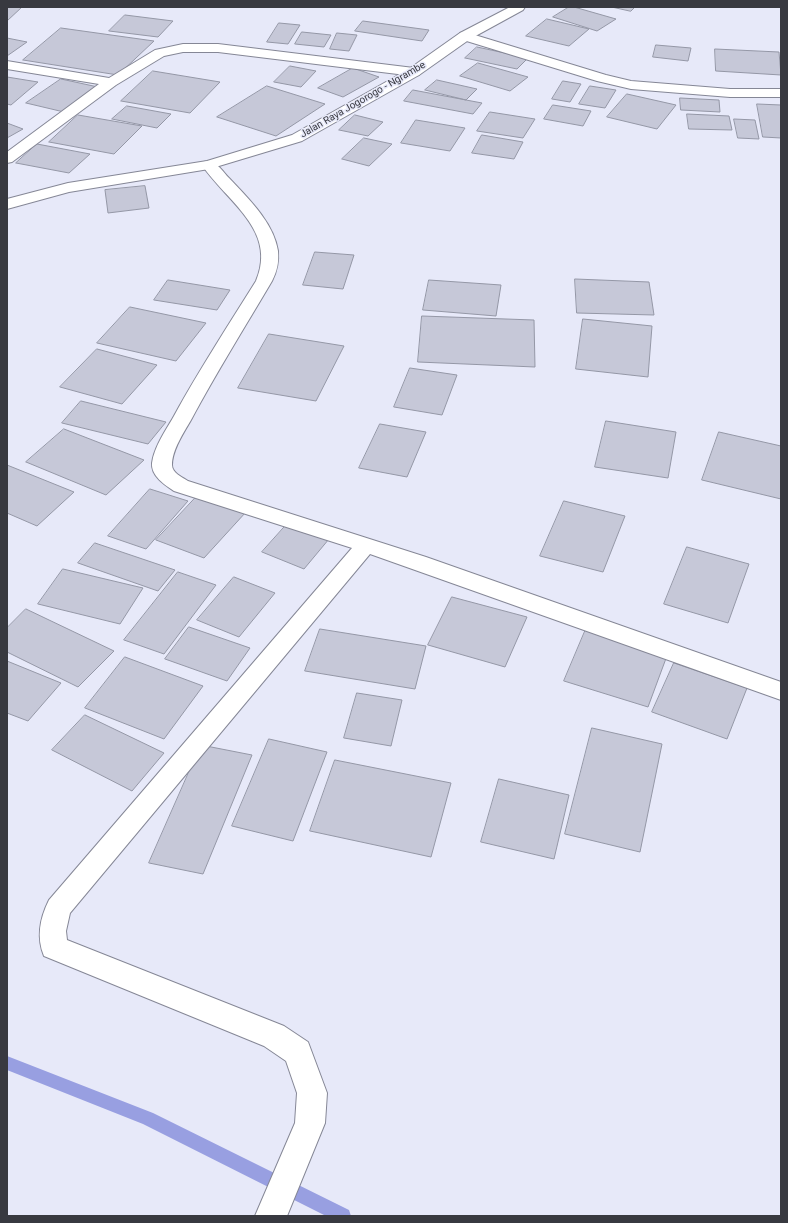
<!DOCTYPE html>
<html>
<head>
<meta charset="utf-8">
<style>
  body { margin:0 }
  #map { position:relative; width:788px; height:1223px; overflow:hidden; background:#e7e9f9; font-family:Roboto,sans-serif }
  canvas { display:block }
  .frame { position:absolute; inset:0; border:8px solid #383940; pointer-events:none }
</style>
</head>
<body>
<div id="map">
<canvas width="788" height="1223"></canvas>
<div class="frame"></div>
</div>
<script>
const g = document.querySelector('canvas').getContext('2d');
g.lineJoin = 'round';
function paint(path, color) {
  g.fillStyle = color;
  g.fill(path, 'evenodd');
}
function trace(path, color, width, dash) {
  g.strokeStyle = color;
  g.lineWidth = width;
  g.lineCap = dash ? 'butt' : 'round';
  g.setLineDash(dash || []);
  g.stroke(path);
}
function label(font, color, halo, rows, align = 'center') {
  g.font = font + ' Roboto,sans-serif';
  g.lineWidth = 3;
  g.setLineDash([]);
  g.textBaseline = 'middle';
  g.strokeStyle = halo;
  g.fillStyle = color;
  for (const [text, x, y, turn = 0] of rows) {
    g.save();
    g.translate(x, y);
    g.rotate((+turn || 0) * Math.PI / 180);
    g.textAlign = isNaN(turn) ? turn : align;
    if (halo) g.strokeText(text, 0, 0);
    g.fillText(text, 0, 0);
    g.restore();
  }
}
const stream = new Path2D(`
  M7,1056L153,1113L349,1210L351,1216H326L143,1124L7,1070Z`);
const building = new Path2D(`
  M7,7H22L7,21Z
  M569,7H574L616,19L597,31L553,17Z
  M612,7H635L631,11Z
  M125,15L173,21L158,37L109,31Z
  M547,19L589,29L569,46L526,36Z
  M363,21L429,30L422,41L355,31Z
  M279,23L300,25L288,44L267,42Z
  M61,28L154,41L118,75L23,60Z
  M302,32L331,35L324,47L295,44Z
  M337,33L357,35L349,51L330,49Z
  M7,38L27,42L7,56Z
  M656,45L691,48L688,61L653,57Z
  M477,47L528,58L517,69L465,58Z
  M715,49L779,52L781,75L716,71Z
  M478,63L528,77L510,91L460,76Z
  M290,66L316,71L301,87L274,82Z
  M353,68L379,77L343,97L318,88Z
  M153,71L220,82L190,113L121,101Z
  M7,77L38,82L11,105L7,104Z
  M61,79L98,87L64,112L26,103Z
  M437,80L477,89L466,100L425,90Z
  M563,81L581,84L570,102L552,99Z
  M267,86L325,104L276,136L217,117Z
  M590,86L616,90L605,108L579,104Z
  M413,90L482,103L473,114L404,101Z
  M627,94L676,105L657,129L607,117Z
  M680,98L719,100L720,112L681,110Z
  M757,104L781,105V138L763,137Z
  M553,105L591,111L583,126L544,119Z
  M127,106L171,114L157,128L112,119Z
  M490,112L535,119L523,138L477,131Z
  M687,114L729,116L732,130L689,129Z
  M78,115L142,126L114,154L49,142Z
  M355,115L383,122L368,136L339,130Z
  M734,119L755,120L759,139L738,138Z
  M416,120L465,128L450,151L401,143Z
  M7,123L23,129L7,138Z
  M482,135L523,142L514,159L472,153Z
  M364,138L392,144L369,166L342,159Z
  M37,144L90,154L69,173L16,163Z
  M145,186L149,208L108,213L105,190Z
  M315,252L354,255L343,289L303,285Z
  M575,279L649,282L654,315L577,313Z
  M168,280L230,290L217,310L154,300Z
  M429,280L501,285L496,316L423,310Z
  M130,307L206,323L176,361L97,343Z
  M422,316L534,320L535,367L418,362Z
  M583,319L652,326L648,377L576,369Z
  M269,334L344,346L316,401L238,388Z
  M97,349L157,365L122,404L60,387Z
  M410,368L457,375L442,415L394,407Z
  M81,401L166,422L148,444L62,423Z
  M606,421L676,432L668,478L595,467Z
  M380,424L426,432L407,477L359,468Z
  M64,429L144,460L106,495L26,462Z
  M719,432L781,446V499L702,480Z
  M7,465L74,492L37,526L7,513Z
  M150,489L188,501L146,549L108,536Z
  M199,494L246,512L204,558L156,540Z
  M564,501L625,516L603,572L540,556Z
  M288,523L329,539L304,569L262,552Z
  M95,543L175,570L158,591L78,563Z
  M687,547L749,564L728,623L664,604Z
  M63,569L143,588L120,624L38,604Z
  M178,572L216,585L164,654L124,640Z
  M234,577L275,593L239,637L197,620Z
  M452,597L527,617L505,667L428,645Z
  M26,609L114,651L78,687L7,652V628Z
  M189,627L250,648L227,681L165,659Z
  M320,629L426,646L415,689L305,671Z
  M586,629L668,653L648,707L564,681Z
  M125,657L203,686L164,739L85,708Z
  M7,661L61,683L28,721L7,713Z
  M674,663L747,688L727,739L652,712Z
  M357,693L402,700L391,746L344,738Z
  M85,715L164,753L132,791L52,750Z
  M592,728L662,744L640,852L565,834Z
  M269,739L327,752L293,841L232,826Z
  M201,745L252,755L203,874L149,863Z
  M335,760L451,783L431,857L310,831Z
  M499,779L569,795L554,859L481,842Z`);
const minor = new Path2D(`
  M465,32L606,75L631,81L730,89H781V97H730L631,89L597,81L460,39L459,36L460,33Z
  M183,44H218L414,68L419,69L421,72L419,75L414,76L218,52H183L164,56L116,85L12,162L7,163V152L99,84L7,69V61L109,78L155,50Z
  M209,161C218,163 223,172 229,178C248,198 274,223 278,251C279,263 277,271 272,281C245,327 216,373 191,420C184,432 172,450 172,465C172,473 182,477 188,481L426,557L781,682V700L370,554L70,913L66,931L67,940L284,1026L308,1042L327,1093L325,1123L287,1216H255L295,1123L297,1093L286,1061L264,1046L44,956C36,937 40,918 49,900L352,548L174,491C165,485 151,476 152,463C154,447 166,430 174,416C199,370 228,326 256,281C278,230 226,201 202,165L204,162Z`);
const secondary = new Path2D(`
  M510,7H525L523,10L470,39L419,75L302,141L209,169L69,192L7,209V199L68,183L207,161L292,135L409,69L460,33Z`);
const farStreetnames = [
  ["Jalan Raya Jogorogo - Ngrambe",363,100,-30]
];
paint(stream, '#989fe1');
paint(building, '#c6c8d8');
trace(building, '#9497a6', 1);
trace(minor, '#858796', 2);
trace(secondary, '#858796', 2);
paint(minor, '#fff');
paint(secondary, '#fff');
label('10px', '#383940', '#e7e9f9', farStreetnames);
</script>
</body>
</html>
